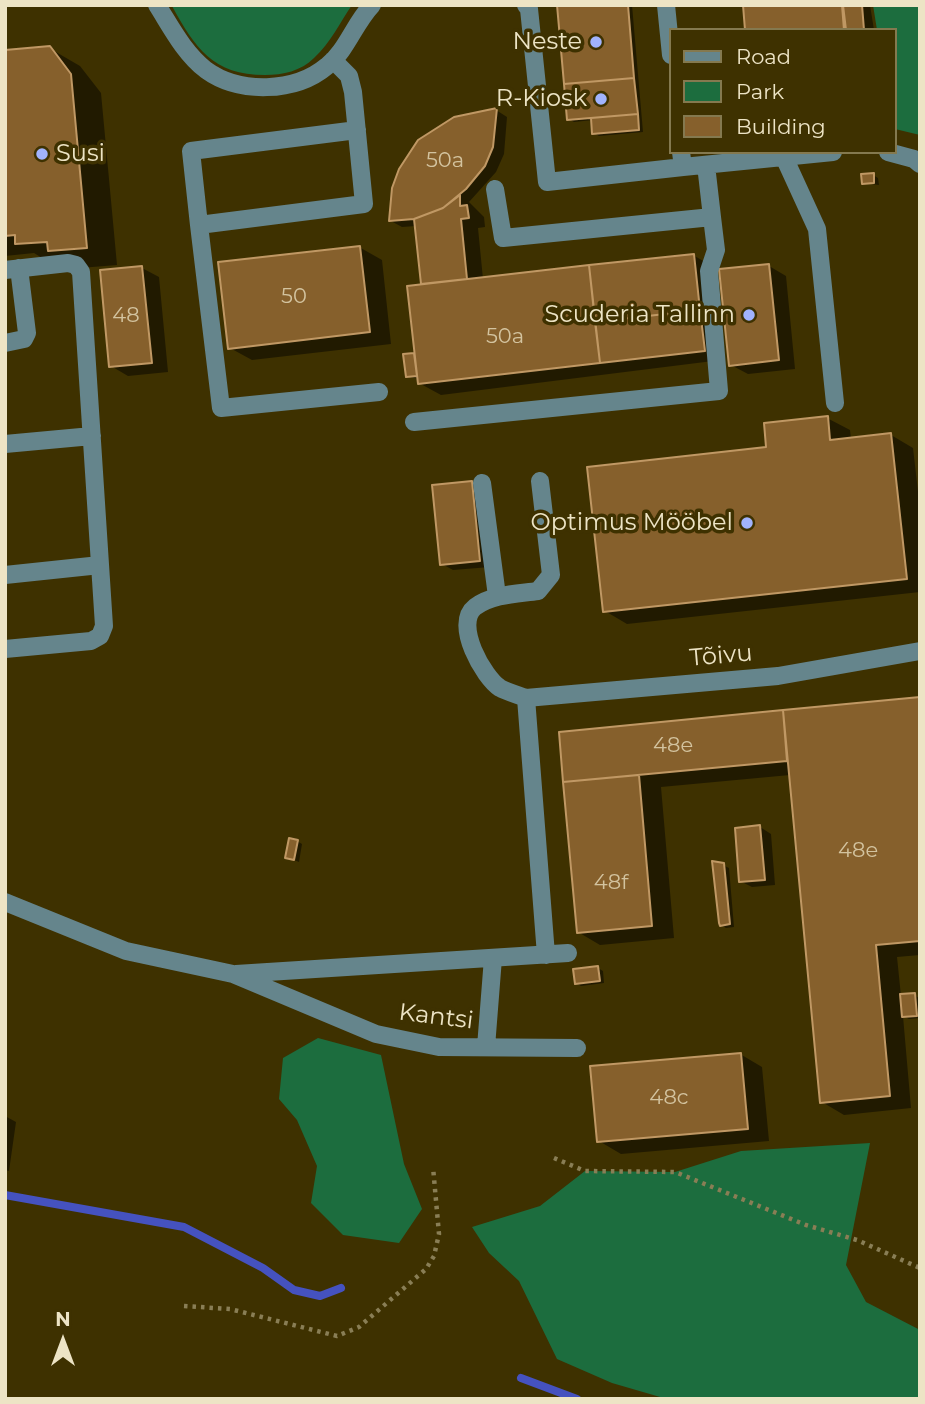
<!DOCTYPE html>
<html>
<head>
<meta charset="utf-8">
<style>
  body { margin:0 }
  #map { position:relative; width:925px; height:1404px; overflow:hidden; background:#3e3100; font-family:Montserrat,sans-serif }
  canvas { display:block }
  .frame { position:absolute; inset:0; border:7px solid #ede4c5; pointer-events:none }
  .legend { position:absolute; left:669px; top:28px; width:228px; height:126px; box-sizing:border-box; background:#3e3100; border:2px solid #84794f; margin:0; padding:9px 12px; list-style:none; font-size:21px; color:#ede4c5 }
  .legend li { display:flex; align-items:center; gap:14px; height:35px }
  .legend b { width:35px; border:2px solid #84794f }
  .north { position:absolute; left:28px; top:1306px; width:70px; height:70px; -webkit-text-stroke:5px #3e3100; paint-order:stroke; rotate:0deg; font-size:19px; font-weight:700; line-height:28px; text-align:center; color:#ede4c5 }
  .north::after { content:''; display:block; margin:auto; width:24px; height:32px; background:#ede4c5; clip-path:polygon(50% 0,100% 100%,50% 72%,0 100%) }
</style>
</head>
<body>
<div id="map">
<canvas width="925" height="1404"></canvas>
<div class="frame"></div>
<ul class="legend">
<li><b style="height:9px;background:#65858c"></b>Road</li>
<li><b style="height:19px;background:#1c6d3e"></b>Park</li>
<li><b style="height:19px;background:#86602c"></b>Building</li>
</ul>
<div class="north">N</div>
</div>
<script>
const g = document.querySelector('canvas').getContext('2d');
g.lineJoin = 'round';
function paint(path, color) {
  g.fillStyle = color;
  g.fill(path, 'evenodd');
}
function trace(path, color, width, dash) {
  g.strokeStyle = color;
  g.lineWidth = width;
  g.lineCap = dash ? 'butt' : 'round';
  g.setLineDash(dash || []);
  g.stroke(path);
}
function label(font, color, halo, rows, align = 'center') {
  g.font = font + ' Montserrat,sans-serif';
  g.lineWidth = 7;
  g.setLineDash([]);
  g.textBaseline = 'middle';
  g.strokeStyle = halo;
  g.fillStyle = color;
  for (const [text, x, y, turn = 0] of rows) {
    g.save();
    g.translate(x, y);
    g.rotate((+turn || 0) * Math.PI / 180);
    g.textAlign = isNaN(turn) ? turn : align;
    if (halo) g.strokeText(text, 0, 0);
    g.fillText(text, 0, 0);
    g.restore();
  }
}
const green = new Path2D(`
  M352,5C339,24 331,42 314,58C301,71 283,75 265,75C213,75 195,48 172,6Z
  M873,5H920V135L895,129V30H877Z
  M318,1038L381,1055L404,1164L422,1209L399,1243L343,1235L311,1203L317,1166L297,1120L279,1099L283,1058Z
  M870,1143L846,1265L866,1302L920,1330V1399H667L612,1383L557,1359L519,1281L489,1253L472,1227L540,1206L585,1171L675,1172L741,1151Z`);
const shadow = new Path2D(`
  M559,5H632L643,132L599,136L594,133L593,120L574,122L569,119Z
  M870,5L874,30H747L745,6Z
  M49,48L80,66L101,93L117,265L80,268L47,261L34,253L5,256V52Z
  M496,110L507,117L504,154L496,172L469,202L484,217L485,227L478,228L483,279L693,255L710,265L721,360L441,395L419,383V379L407,376L405,356L416,354L422,286L416,226L402,227L391,221L420,141L455,119Z
  M873,175L878,178L879,185L864,183Z
  M359,247L382,260L391,344L252,360L230,348Z
  M769,266L786,276L795,369L748,374L731,365Z
  M142,268L159,277L168,372L128,376L111,366Z
  M827,418L850,430L851,439L891,435L913,448L920,509V592L627,624L605,611L768,449Z
  M472,483L483,489L490,567L453,570L442,564Z
  M920,699V955L897,957L901,996L914,995L919,998L920,1018L909,1019L903,1016L911,1108L844,1115L822,1102L790,775L661,787L674,938L600,945L578,932L561,734Z
  M760,827L771,834L775,885L752,887L740,881Z
  M297,841L302,844L299,862L287,857Z
  M723,865L729,868L734,927L726,928L721,925Z
  M598,968L603,971L604,983L581,986L576,983Z
  M740,1054L762,1067L769,1141L621,1154L599,1141Z
  M5,1116L16,1122L9,1171L5,1170Z`);
const stream = new Path2D(`
  M5,1195L184,1227L263,1268L294,1290L320,1296L341,1288
  M521,1378L577,1399`);
const building = new Path2D(`
  M557,5H628L634,78L564,84Z
  M743,5H842L844,30H745Z
  M843,5H862L864,30H846Z
  M50,46L71,74L87,248L48,251L47,242L15,244V235L5,236V50Z
  M634,78L638,114L567,120L564,84Z
  M497,108L493,147L485,166L466,189L443,208L414,219L389,221L392,188L399,169L418,140L454,117Z
  M638,114L639,130L592,134L591,118Z
  M874,173V183L862,184L861,174Z
  M460,195V206L467,205L469,218L461,219L467,279L421,284L414,219L443,208Z
  M360,246L370,332L228,349L218,262Z
  M694,254L700,310L595,322L589,265Z
  M769,264L779,360L729,366L719,269Z
  M589,265L600,363L418,384L407,286Z
  M142,266L152,363L109,367L100,270Z
  M700,310L705,351L600,363L595,322Z
  M414,353L417,376L406,377L403,354Z
  M828,416L830,440L891,433L907,579L603,612L587,467L766,447L764,423Z
  M472,481L480,561L440,565L432,485Z
  M920,697V941L876,945L890,1096L820,1103L783,710Z
  M783,710L787,761L563,782L559,732Z
  M639,775L652,926L577,933L563,782Z
  M760,825L765,880L739,882L735,828Z
  M289,838L298,840L294,860L285,858Z
  M712,861L724,863L730,924L720,926L719,923Z
  M598,966L600,981L575,984L573,969Z
  M915,993L917,1016L902,1017L900,994Z
  M741,1053L748,1129L597,1142L590,1066Z`);
const path = new Path2D(`
  M554,1158L585,1171L675,1172L806,1225L857,1240L920,1268
  M184,1306L230,1309L337,1336L359,1327L426,1269L434,1256L439,1234L433,1167`);
const minor = new Path2D(`
  M157,5C171,27 184,53 206,70C239,94 295,93 327,66C347,50 354,24 372,5
  M526,5L529,9L547,182L683,167
  M666,5L671,55
  M333,60L349,76L353,92L364,204L199,225L221,408L379,392
  M681,152L683,167L833,152
  M888,152L914,159L920,164
  M784,157L817,229L835,403
  M495,189L503,238L712,217L706,165
  M199,225L191,151L357,130
  M5,270L68,263L76,265L81,272L104,626L100,636L91,641L5,649
  M5,343L24,339L27,333L19,268
  M414,422L719,391L709,271L716,250L712,217
  M5,444L92,436
  M540,481L551,575L538,591C517,594 493,594 475,607C453,624 484,678 500,688C507,692 518,695 526,698L778,676L920,651
  M482,483L497,596
  M5,575L100,565
  M526,698L546,955
  M5,902L126,951L233,974L376,1034L439,1047L577,1048
  M236,974L568,953
  M486,1047L493,958`);
const markers = [
  [596,42,7,"#a1b3fd"],
  [601,99,7,"#a1b3fd"],
  [42,154,7,"#a1b3fd"],
  [749,315,7,"#a1b3fd"],
  [747,523,7,"#a1b3fd"]
];
const numberNames = [
  ["50a",445,161],
  ["50",294,297],
  ["48",126,316],
  ["50a",505,337],
  ["48e",673,746],
  ["48e",858,851],
  ["48f",611,883],
  ["48c",669,1098]
];
const poiNames = [
  ["Neste",582,42],
  ["R-Kiosk",587,99],
  ["Susi",56,154,"left"],
  ["Scuderia Tallinn",735,315],
  ["Optimus Mööbel",733,523]
];
const streetNames = [
  ["Tõivu",721,656,-5],
  ["Kantsi",436,1017,7]
];
paint(green, '#1c6d3e');
paint(shadow, '#0007');
trace(stream, '#4552bf', 8);
paint(building, '#86602c');
trace(building, '#c09864', 2);
trace(path, '#897e55', 4.5, [3.5, 5]);
trace(minor, '#65858c', 18);
for (const [x, y, r, color] of markers) {
  const dot = new Path2D();
  dot.arc(x, y, r, 0, 2 * Math.PI);
  g.fillStyle = color;
  g.fill(dot);
  trace(dot, '#3e3100', 2.5);
}
label('21px', '#d3c39f', null, numberNames);
label('24px', '#ede4c5', '#3e3100', poiNames, 'right');
label('24px', '#ede4c5', '#3e3100', streetNames);
</script>
</body>
</html>
